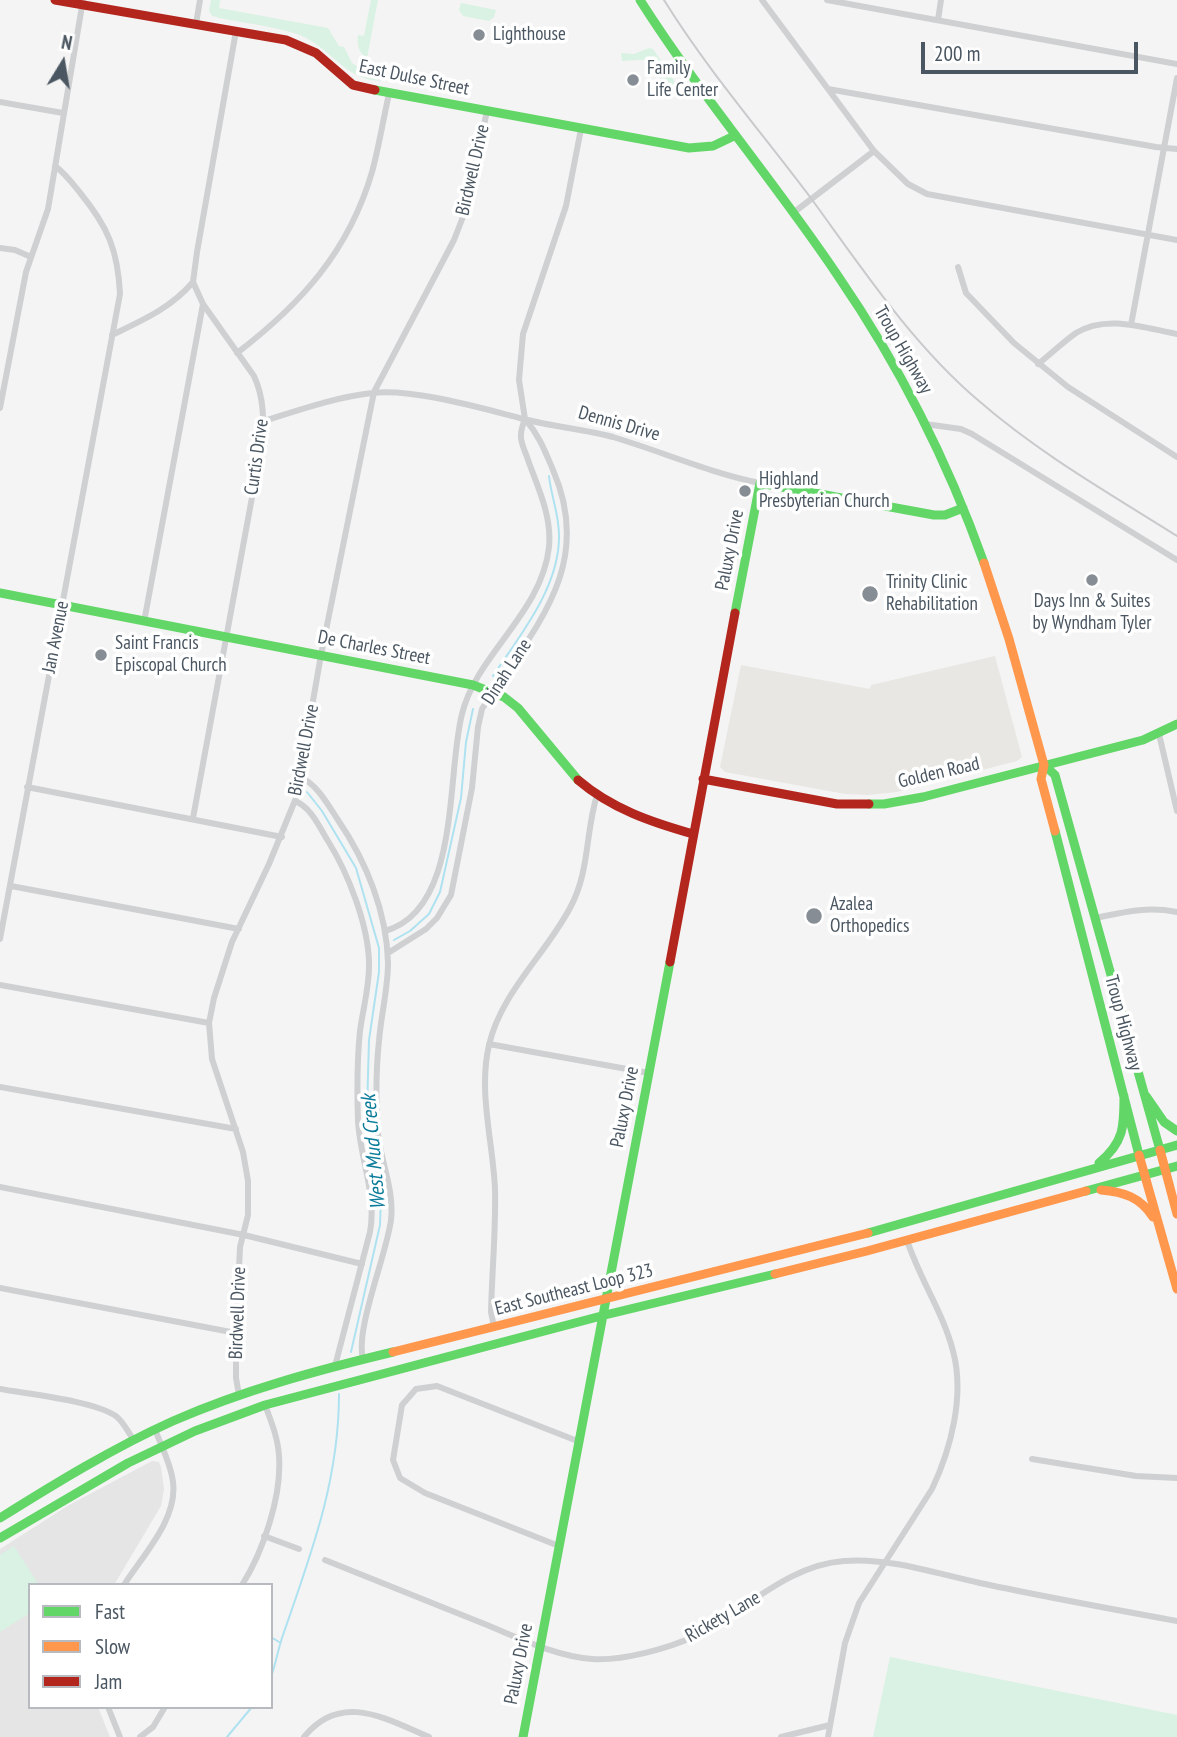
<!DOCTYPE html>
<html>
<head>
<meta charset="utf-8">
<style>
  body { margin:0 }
  #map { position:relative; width:1177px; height:1737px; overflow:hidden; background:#f4f4f4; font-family:"PT Sans Narrow",sans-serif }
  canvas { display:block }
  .legend { position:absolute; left:28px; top:1583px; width:245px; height:126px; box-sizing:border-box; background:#fff; border:2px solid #b7bbc0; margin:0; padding:9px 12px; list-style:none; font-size:21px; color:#4a5661 }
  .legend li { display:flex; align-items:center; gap:14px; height:35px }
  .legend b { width:35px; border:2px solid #b7bbc0 }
  .north { position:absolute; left:28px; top:28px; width:70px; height:70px; -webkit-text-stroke:5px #fff; paint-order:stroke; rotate:11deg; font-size:19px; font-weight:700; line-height:28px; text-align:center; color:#4a5661 }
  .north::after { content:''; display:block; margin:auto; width:24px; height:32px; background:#4a5661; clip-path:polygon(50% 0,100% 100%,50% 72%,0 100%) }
  .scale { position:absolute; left:921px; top:42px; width:217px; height:32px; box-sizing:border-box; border:4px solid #4a5661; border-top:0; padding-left:9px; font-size:21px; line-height:24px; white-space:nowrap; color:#4a5661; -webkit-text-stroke:5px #fff; paint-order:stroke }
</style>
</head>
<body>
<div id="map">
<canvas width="1177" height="1737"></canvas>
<ul class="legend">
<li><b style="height:9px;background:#63d668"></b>Fast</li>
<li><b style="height:9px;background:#ff974d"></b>Slow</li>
<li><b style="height:9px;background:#b3261e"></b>Jam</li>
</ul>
<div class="north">N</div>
<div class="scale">200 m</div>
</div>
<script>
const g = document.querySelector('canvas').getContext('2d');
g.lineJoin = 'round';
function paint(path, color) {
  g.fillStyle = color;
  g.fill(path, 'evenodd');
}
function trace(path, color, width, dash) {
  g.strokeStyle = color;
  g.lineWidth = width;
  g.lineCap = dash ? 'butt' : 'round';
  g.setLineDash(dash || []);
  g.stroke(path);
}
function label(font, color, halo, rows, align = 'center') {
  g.font = font + ' "PT Sans Narrow",sans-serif';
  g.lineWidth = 7;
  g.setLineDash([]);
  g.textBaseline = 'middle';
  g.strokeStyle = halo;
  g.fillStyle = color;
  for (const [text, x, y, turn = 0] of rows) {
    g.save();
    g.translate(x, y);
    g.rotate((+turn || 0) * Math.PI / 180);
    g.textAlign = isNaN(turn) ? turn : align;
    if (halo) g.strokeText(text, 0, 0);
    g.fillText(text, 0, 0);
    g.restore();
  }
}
const commercial = new Path2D(`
  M995,656L1022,757L1017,761L897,792L868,795L845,794L725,772L720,767L741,665L870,689L871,685Z`);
const education = new Path2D(`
  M152,1461L159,1462L161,1467L164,1489L161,1506L114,1585H30V1707H98L110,1737H0V1549L69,1505Z`);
const green = new Path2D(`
  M211,0H220L219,8L328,28L339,46L344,47L352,63L381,81C342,79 331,46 297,34C270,25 239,23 212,16L209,11Z
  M371,0H378L367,58C358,53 357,44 358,35L364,36Z
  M461,3L496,10L494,17L489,21L463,16L459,10Z
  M649,48L653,49L679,88L660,90V71L655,70V59L622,61L621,53L634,54Z
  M14,1546L39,1585H30V1613L0,1632V1555Z
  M890,1657L1177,1715V1737H873Z`);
const stream = new Path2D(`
  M493,676C520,635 560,587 559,535C559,514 551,496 549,476
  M307,792L322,811L356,868L379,948V972L369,1040L367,1110L370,1149L381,1198L380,1225L351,1352
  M394,940L410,931L429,914L440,892L461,798L466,742L473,709
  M271,1637L279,1642
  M271,1677C276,1663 278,1649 283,1635C311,1554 339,1481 339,1394
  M227,1737L252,1707`);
const street = new Path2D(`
  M762,0L874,151L908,184L927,194L1177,240
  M827,0L1177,64
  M938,20L941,0
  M196,24L200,0
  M828,89L1156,147L1177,149
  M0,102L63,113
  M793,213L874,151
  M0,248L15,250L31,257
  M958,267L966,293L1014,343L1068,387L1177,457
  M1131,325L1177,78
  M112,335C143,320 171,308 193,282
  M237,353C301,304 349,251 372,172C379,147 383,120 389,94
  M1038,364C1051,354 1063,342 1076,333C1106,314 1145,328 1177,334
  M0,408L26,272L48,209L83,0
  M525,419L519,380L523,334L566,206L581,129
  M264,421C299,410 336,397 372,393C413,388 484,409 524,419C553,427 584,429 613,437C663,452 710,473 760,483
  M925,424L961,429L972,434L1177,560
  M144,622L203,304
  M1159,734L1177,811
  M300,777C317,784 328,805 338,820C366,861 387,912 388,963C388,989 381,1015 379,1041C376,1068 376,1095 377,1121C377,1154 395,1187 391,1220C386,1257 355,1329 363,1359
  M27,787L282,837
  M295,801C312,808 319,827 328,841C348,873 368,924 369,962C370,985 363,1008 360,1031C357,1060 357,1091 358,1121C360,1159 377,1194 370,1232L335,1366
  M193,818L262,443C264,419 264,398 254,376L203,304L193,282L197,252L236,31
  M11,886L239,929
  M1095,918C1124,912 1147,906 1177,912
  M385,931C461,910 446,776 462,714C476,655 542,613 549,547C552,516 538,488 528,460C526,453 520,442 521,435C521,430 523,424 525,419C539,435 545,451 553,470C596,569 531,631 482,709L478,727L472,788L451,895L437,918L426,929L388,953
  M0,939L120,294C118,251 108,227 81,194C73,184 65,173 55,166
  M0,985L209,1023
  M489,1044L649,1073
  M0,1087L236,1129
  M0,1187L244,1235L362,1264
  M0,1288L236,1333
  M494,1327L491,1312C492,1271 496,1230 495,1189C493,1142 478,1092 489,1045C501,993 545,955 570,908C590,871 585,834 597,795
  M0,1389C27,1394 97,1401 117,1417C124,1423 128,1432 133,1439
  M239,1395L236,1378V1333L240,1247L248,1215V1181L243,1152L212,1059L209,1023L214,998L232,942L269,864L296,798L321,655L374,392L454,240L466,209L487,111
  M1032,1459L1136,1476L1177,1478
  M264,1536L299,1549
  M559,1546L425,1493L400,1478L393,1460L402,1405L416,1389L437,1386L580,1442
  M325,1560C377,1581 429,1602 482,1623C517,1637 554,1656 592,1659C622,1661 667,1649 695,1636C744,1612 787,1565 844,1561C888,1557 938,1574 980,1583C1045,1597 1111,1609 1177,1621
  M124,1585C143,1555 178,1519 173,1482C171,1464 161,1446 155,1429
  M242,1585C263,1552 282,1496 279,1456C278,1438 271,1421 265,1405
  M108,1707L120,1737
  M140,1737L153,1727L165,1707
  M304,1737C341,1691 386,1719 429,1737
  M781,1737L830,1725
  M828,1737L845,1643L859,1603L932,1489C951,1449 965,1395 953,1351C943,1312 919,1278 907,1240`);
const fast = new Path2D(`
  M640,0C701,96 775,182 838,276C899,365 948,462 984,563
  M375,90L689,148L713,146L734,136
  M0,593L473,685L504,697L518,708L578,780
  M735,613L760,483L934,515H945L963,508
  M1044,765L1055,775L1160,1150
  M869,804H884L923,797L1143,740L1177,724
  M1055,831L1139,1155
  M1146,1096L1164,1122L1177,1131
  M1099,1163C1124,1142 1124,1127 1124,1096
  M1086,1191L1177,1166
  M868,1233L1177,1145
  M0,1518C56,1483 113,1448 173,1421C244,1390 318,1370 393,1352
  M0,1538L128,1463L195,1431L265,1405L605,1315L775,1274
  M523,1737L670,962`);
const slow = new Path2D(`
  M984,563L1009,639L1044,765L1041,779L1055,831
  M1160,1150L1177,1214
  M1139,1155L1177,1289
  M1101,1190C1124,1192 1140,1197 1153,1217
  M775,1274L867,1251L1086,1191
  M393,1352L868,1233`);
const jam = new Path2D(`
  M55,0L286,40L316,53L353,85L375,90
  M703,779L837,804H869
  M578,780C612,809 651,822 693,834
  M670,962L735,613`);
const rail = new Path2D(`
  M664,0C708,71 763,134 813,201C864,271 913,345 979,401C1040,454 1109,493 1177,536`);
const markers = [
  [479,35,7,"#868d94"],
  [633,80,7,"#868d94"],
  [745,491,7,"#868d94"],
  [1092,580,7,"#868d94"],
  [870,594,9,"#868d94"],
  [101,655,7,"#868d94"],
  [814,916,9,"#868d94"]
];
const poiNames = [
  ["Lighthouse",493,35],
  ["Family",647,69],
  ["Life Center",647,91],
  ["Highland",759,480],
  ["Presbyterian Church",759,502],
  ["Trinity Clinic",886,583],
  ["Rehabilitation",886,605],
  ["Days Inn & Suites",1092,602,"center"],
  ["by Wyndham Tyler",1092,624,"center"],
  ["Saint Francis",115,644],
  ["Episcopal Church",115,666],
  ["Azalea",830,905],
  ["Orthopedics",830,927]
];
const streetNames = [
  ["East Dulse Street",414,78,12],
  ["Birdwell Drive",473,170,-77],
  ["Troup Highway",903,350,60],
  ["Dennis Drive",619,424,16],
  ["Curtis Drive",257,457,-82],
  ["Paluxy Drive",730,550,-79],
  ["Jan Avenue",56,637,-79],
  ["De Charles Street",374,648,11],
  ["Dinah Lane",507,672,-57],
  ["Birdwell Drive",304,750,-79],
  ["Golden Road",939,773,-13],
  ["Troup Highway",1123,1023,75],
  ["Paluxy Drive",625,1107,-79],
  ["East Southeast Loop 323",574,1290,-14],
  ["Birdwell Drive",238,1313,-88],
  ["Rickety Lane",723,1617,-30],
  ["Paluxy Drive",519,1664,-79]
];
const waterNames = [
  ["West Mud Creek",374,1152,-95]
];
paint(commercial, '#e8e7e3');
paint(education, '#e6e5e6');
paint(green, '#d9f2e3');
trace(stream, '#aee2f0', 2);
trace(street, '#ced0d2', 6);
trace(fast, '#63d668', 9);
trace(slow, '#ff974d', 9);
trace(jam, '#b3261e', 9);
trace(rail, '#c9cacc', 2);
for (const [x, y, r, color] of markers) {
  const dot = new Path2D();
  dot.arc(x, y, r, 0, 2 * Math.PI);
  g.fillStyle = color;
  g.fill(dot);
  trace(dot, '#fff', 2.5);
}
label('19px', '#4a5661', '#fff', poiNames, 'left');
label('19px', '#4a5661', '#fff', streetNames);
label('italic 21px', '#0c7c9b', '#fff', waterNames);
</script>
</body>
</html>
